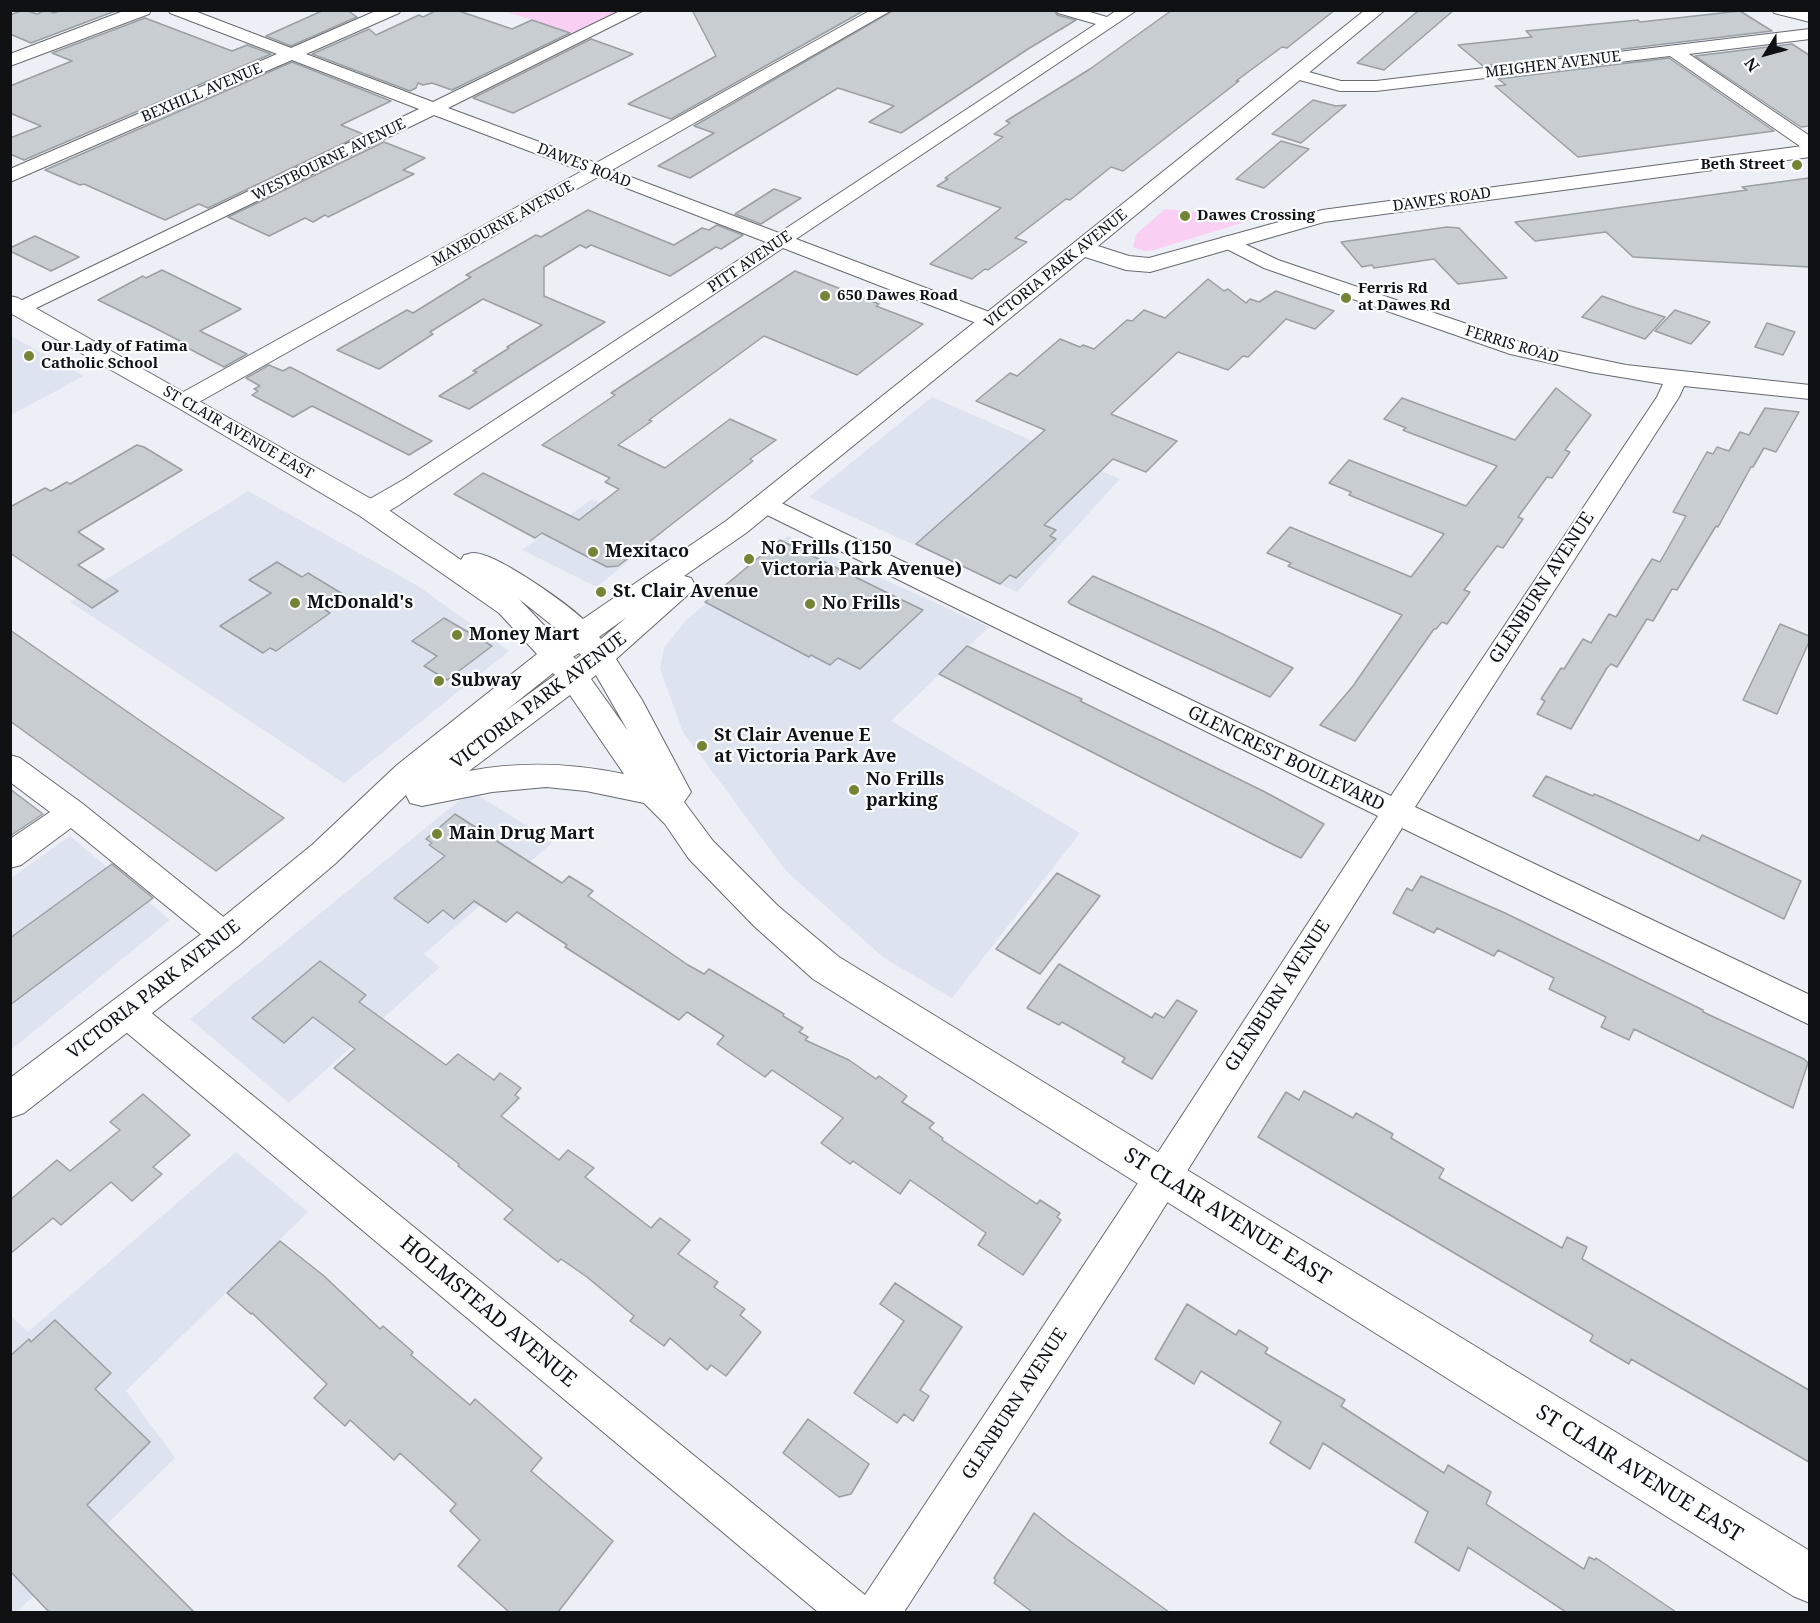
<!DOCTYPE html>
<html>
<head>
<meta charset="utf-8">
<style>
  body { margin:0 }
  #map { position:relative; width:1820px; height:1623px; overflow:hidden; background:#edeff6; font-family:"Noto Serif",serif }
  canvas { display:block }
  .frame { position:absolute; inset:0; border:12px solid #101113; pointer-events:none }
  .north { position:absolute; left:1736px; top:24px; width:60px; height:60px; -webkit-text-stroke:4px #fcfdfe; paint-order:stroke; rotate:233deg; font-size:16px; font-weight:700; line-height:24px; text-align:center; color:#101113 }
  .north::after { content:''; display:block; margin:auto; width:21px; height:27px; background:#101113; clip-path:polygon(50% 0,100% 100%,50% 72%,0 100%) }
</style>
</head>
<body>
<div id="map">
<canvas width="1820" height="1623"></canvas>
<div class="frame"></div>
<div class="north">N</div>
</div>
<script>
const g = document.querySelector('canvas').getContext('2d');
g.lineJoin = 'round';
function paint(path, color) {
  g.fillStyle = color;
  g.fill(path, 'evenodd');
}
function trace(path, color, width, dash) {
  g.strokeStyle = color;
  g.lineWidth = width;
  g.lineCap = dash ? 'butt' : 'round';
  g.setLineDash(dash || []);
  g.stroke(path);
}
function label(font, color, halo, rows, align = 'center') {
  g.font = font + ' "Noto Serif",serif';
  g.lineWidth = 4.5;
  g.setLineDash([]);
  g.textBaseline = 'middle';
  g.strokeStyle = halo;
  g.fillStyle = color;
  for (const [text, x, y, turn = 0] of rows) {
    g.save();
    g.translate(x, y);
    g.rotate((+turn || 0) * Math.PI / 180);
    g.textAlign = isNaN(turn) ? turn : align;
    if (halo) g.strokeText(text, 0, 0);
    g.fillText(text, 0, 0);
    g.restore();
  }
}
const built = new Path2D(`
  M11,336L84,376L11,415Z
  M932,397L1120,479L1017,592L809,497Z
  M248,491L418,586L509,651L344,783L70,602Z
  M592,499L664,532L597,587L522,550Z
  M788,536L989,627L891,721L1080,833L952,998L884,958L786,871L683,732L660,669L664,648L686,620Z
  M471,791L553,842L424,954L440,967L289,1103L190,1019Z
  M70,836L170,920L11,1050V878Z
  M236,1152L308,1212L126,1391L175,1458L17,1612H10V1315L28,1332Z`);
const green = new Path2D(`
  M504,11H622L574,34Z
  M1165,209L1247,216L1258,218L1154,250L1144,251L1133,247L1136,234Z`);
const building = new Path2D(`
  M24,10L37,14L46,10L54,13L62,10H118L31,43L10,34V15Z
  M324,10H347L357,17L291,46L266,36Z
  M437,10H456L512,29L532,20L570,33L452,90L432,83L423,85L418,83L416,88L410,91L312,54L369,29L376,35L419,15L423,17Z
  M692,10H865L671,119L628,104L716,56Z
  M894,10H1054L1057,15L1076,20L1028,49L901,133L869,122L894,106L838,88L690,178L658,166L714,133L694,126Z
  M1172,10H1335L1287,48L1282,47L1236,81H1239L1123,171L1111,167L1070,200L1066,199L1015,238L1027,242L988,270L985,269L972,279L930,264L1001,208L937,186L948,179L945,178L1003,137L994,134L1010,123L1006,121L1090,69Z
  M1419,10H1454L1384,70L1357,63Z
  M1740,11L1772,31L1483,66L1458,45L1532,37L1526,31L1638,20L1640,22Z
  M145,18L232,51L247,45L271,54L24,160L10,154V138L41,126L10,113V86L72,61L52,53Z
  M591,39L633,54L513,113L473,98Z
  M1792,44L1809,55V126L1801,127L1695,56Z
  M1669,58L1774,131L1578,157L1495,86L1506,85L1498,79Z
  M292,62L391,101L341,125L363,134L208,208L199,204L165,220L84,184L80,185L45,170Z
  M1313,100L1336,106L1346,105L1301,143L1272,134Z
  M1281,141L1309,149L1264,188L1236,179Z
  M384,142L425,158L403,170L414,174L328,217L325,215L313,222L305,218L269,236L228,217Z
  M1809,178V267L1633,257L1606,232L1535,241L1515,222L1747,190L1742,187Z
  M774,189L801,198L761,224L735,214Z
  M588,210L674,245L702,228L709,230L717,225L743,235L721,249L716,247L670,276L591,245L586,248L580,245L544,267V296L605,322L469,409L439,396L477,372L473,371L509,348L507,347L542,325L483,299L430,332L433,334L379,369L337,350L407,310L413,313L471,277L466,275L536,235L541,237Z
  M1447,227L1459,228L1507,278L1458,284L1434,259L1374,268L1372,265L1362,267L1341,242Z
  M35,236L79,257L51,271L10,251V248Z
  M162,270L241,309L200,331L247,354L224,367L178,343L180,341L153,327L98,300L143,276L146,278Z
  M795,271L879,304L876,306L923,324L857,375L764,336L649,420L652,421L618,445L665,468L730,419L776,440L750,459L753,461L618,566L607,567L542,533L535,538L454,494L483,473L579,520L619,489L605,482L610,478L542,445L615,395L611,393Z
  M1208,279L1224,291L1228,289L1246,303L1250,299L1259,302L1276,291L1334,311L1315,329L1286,319L1248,357L1243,356L1228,370L1178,352L1111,414L1177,441L1146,472L1113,459L1044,525L1056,530L1050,536L1056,539L1016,578L1010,575L1000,584L916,544L1045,430L976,401L1010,373L1017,376L1060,339L1080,347L1083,345L1094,349L1127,320L1132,321L1144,310L1165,318Z
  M1602,296L1630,306L1665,317L1645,339L1582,317Z
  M1675,310L1710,322L1691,344L1655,331Z
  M1767,323L1795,332L1783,355L1755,347Z
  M269,365L283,371L290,367L432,441L409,455L312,406L293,417L252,395L258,391L254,389L260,386L246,378Z
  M1556,388L1591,415L1565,450L1570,452L1552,478L1547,477L1518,517L1523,519L1503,548L1497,546L1464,590L1470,592L1447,624L1442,622L1436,629H1434L1355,741L1320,725L1353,686L1402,615L1288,566L1291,563L1267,553L1290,527L1411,577L1444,534L1349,495L1351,492L1329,483L1349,460L1466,506L1497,466L1405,431L1403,430L1406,428L1384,419L1402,398L1515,440Z
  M1765,408L1799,412L1776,452L1764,448L1753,467H1751L1718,527L1716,526L1677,590L1672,589L1653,621L1647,619L1617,667L1611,664L1607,668L1571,729L1537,714L1545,701L1541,699L1561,668L1564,669L1583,639L1591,643L1609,614L1616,617L1652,559L1660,562L1686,516L1673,512L1707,452L1713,454L1717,447L1729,451L1740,432L1749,435Z
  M137,445L144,447L182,470L78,532L104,549L78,565L118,591L92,608L10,553V507L45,488L51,491L67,482L70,484Z
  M780,540L900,599L923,610L860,669L838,658L830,665L811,655L809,657L705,602Z
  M277,562L302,577L308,573L346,596L325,610L330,613L276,651L270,648L263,653L220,626L271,593L249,580Z
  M1093,576L1212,629L1293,668L1270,697L1070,604L1068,602Z
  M444,618L492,646L447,680L424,666L437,656L412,641Z
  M1780,624L1809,636V642L1777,714L1743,700Z
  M10,630L168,740L284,818L216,871L10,721Z
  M967,646L1082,699L1080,701L1265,792L1324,824L1301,858L1274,845L939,674Z
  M1546,776L1593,796L1594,794L1604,798L1699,841L1702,835L1801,881L1784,919L1533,796Z
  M10,789L43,814L10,836Z
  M455,814L562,883L569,876L593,891L588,896L688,965L704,974L709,969L784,1014L783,1016L803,1028L799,1032L808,1037L805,1040L849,1060L876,1079L879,1076L907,1096L902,1102L934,1123L929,1128L943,1138L942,1140L1037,1204L1040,1200L1060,1213L1057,1217L1061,1220L1023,1275L978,1245L986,1233L910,1180L900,1194L853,1161L850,1164L821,1143L843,1118L772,1070L765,1077L717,1044L724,1036L687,1012L679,1020L565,947L567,945L517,912L506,922L474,901L454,919L443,910L428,923L394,898L445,856L429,845L432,843L426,839Z
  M112,864L153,898L10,1005V938Z
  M1057,873L1100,896L1040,974L996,949Z
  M1421,876L1505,913L1703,1010V1012L1804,1059L1808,1063L1793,1108L1634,1029L1629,1040L1601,1027L1606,1017L1549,989L1554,978L1498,950L1494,956L1437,928L1434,933L1393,913L1407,888L1412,891Z
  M320,961L366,995L359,1002L446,1065L458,1054L494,1080L500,1073L521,1088L515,1095L519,1098L501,1116L559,1160L568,1150L594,1168L585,1177L651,1228L660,1218L690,1240L678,1254L718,1282L714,1287L745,1309L740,1315L761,1332L726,1376L711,1365L707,1370L670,1338L664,1346L630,1321L634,1316L587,1277L561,1259L558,1262L504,1219L513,1210L458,1166L459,1164L334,1068L355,1049L313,1017L284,1043L252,1018Z
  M1059,964L1152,1018L1155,1013L1164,1018L1177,1000L1197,1011L1152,1079L1122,1062L1125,1058L1062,1022L1059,1025L1027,1008Z
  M1304,1091L1353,1118L1356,1113L1393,1134L1391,1138L1444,1169L1439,1178L1562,1248L1567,1237L1587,1247L1582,1259L1809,1390V1462L1631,1359L1629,1364L1590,1341L1593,1335L1258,1137L1286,1092L1299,1100Z
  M143,1094L190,1135L153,1167L162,1174L132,1201L111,1182L61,1225L53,1218L10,1254V1200L57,1160L70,1171L120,1130L110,1122Z
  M280,1241L324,1276L380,1329L383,1326L413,1352L411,1355L470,1405L475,1399L542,1458L531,1471L613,1541L558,1612H509L458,1566L480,1540L450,1511L456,1504L400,1453L394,1460L350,1420L345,1426L314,1398L327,1384L252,1313L251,1314L227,1293Z
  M895,1283L962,1327L920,1390L929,1396L913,1421L904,1414L897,1423L854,1393L904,1321L880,1304Z
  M1187,1304L1236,1335L1239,1330L1268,1348L1265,1353L1345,1400L1341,1406L1444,1473L1448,1465L1491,1492L1486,1504L1584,1569L1589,1557L1595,1560L1596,1558L1676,1612H1566L1468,1547L1459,1571L1415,1542L1428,1512L1323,1443L1310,1469L1270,1443L1281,1422L1201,1371L1194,1384L1155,1359Z
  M55,1320L111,1373L95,1389L150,1442L87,1505L194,1612H49L10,1571V1356L29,1339L31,1342Z
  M808,1419L869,1464L851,1494L839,1497L783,1453Z
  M1034,1513L1067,1539L1169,1612H1032L994,1583L996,1580L994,1578Z`);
const street = new Path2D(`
  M168,10H192L291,48L378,10H401L399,13L306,54L433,102L622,10H644L448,108L596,163L871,10H892L612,170L779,233L1096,24L1058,13L1056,10H1083L1107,17L1117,10H1137L796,239L1000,316L1003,321L1000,326L992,327L984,326L783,248L421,490C404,501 382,521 361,516L358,510L361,504L403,480L766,242L598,177L192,406L184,408L176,406L173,401L176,396L582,171L434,115L28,312L21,314L14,312L10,308L14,304L419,109L292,60L10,182V169L277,54L170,13Z
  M1772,10L1810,12V22L1774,13Z
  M1810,29V39L1689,54L1810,136V150L1804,149L1670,56L1376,91H1340L1292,78L1289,74L1292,70L1298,69L1341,81H1376Z
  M1228,236L1278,260L1526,344L1626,365L1810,385V399L1684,386L1679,397L1415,807L1810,995V1025L1402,828L1145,1238L904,1612H818L114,1022L109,1012L114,1002L126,998L138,1002L865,1595L1119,1212L1378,816L755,509L752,504L755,499L764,496L773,499L1391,796L1657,397L1663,384L1590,372L1510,354L1264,268L1221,246L1218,242L1221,238Z
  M10,755L20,758L83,804L236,927L241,936L236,945L225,949L214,945L71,828L21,865L10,868V839L50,812L10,782Z`);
const secondary = new Path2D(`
  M126,10H151L149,14L10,66V54Z
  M1365,10H1385L1098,246L1129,256L1149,258L1322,210L1810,145V157L1324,222L1150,272L1126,270L1085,257L746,533L684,576L691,578L695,585L691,592L616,659L642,700L691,792L684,802L713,841L778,906L839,957L1810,1551V1603L1793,1596L813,979L754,926L689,859L665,824L644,803L586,791L546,787L492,792L422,806L410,803L406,795L336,863L238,946L24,1113L10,1118V1078L212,926L312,845L397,765L537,654L499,613L360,516L175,406L10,313V296L18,298L380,504L461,560L464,555C467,555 470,553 473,553C495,552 566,603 583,619L726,521ZM519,599L563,634L557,639ZM627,617L601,639L599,637ZM579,653L581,655L576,659L573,657ZM553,673L555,675L504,712ZM596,675L628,731L591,679ZM570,695L624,774C571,763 522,761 469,771Z`);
const markers = [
  [1797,165,6,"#738534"],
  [1185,216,6,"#738534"],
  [825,296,6,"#738534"],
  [1346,298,6,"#738534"],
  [29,356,6,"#738534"],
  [593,552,6,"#738534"],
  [749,559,6,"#738534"],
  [601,592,6,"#738534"],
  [295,603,6,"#738534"],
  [810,604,6,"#738534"],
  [457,635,6,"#738534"],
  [439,681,6,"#738534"],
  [702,746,6,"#738534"],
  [854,790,6,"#738534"],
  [437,834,6,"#738534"]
];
const farStreetnames = [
  ["MEIGHEN AVENUE",1553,65,-7],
  ["BEXHILL AVENUE",202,93,-23],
  ["WESTBOURNE AVENUE",329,160,-26],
  ["DAWES ROAD",584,166,21],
  ["DAWES ROAD",1442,200,-8],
  ["MAYBOURNE AVENUE",503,224,-29],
  ["PITT AVENUE",750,262,-34],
  ["VICTORIA PARK AVENUE",1056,269,-39],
  ["FERRIS ROAD",1512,345,17],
  ["ST CLAIR AVENUE EAST",238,433,30]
];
const farPoinames = [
  ["Beth Street",1785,165,"right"],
  ["Dawes Crossing",1197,216],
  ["Ferris Rd",1358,289],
  ["at Dawes Rd",1358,306],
  ["650 Dawes Road",837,296],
  ["Our Lady of Fatima",41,347],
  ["Catholic School",41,364]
];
const poiNames = [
  ["No Frills (1150",761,549],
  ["Victoria Park Avenue)",761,570],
  ["Mexitaco",605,552],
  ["St. Clair Avenue",613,592],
  ["McDonald's",307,603],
  ["No Frills",822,604],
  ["Money Mart",469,635],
  ["Subway",451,681],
  ["St Clair Avenue E",714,736],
  ["at Victoria Park Ave",714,757],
  ["No Frills",866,780],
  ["parking",866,801],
  ["Main Drug Mart",449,834]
];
const streetNames = [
  ["GLENBURN AVENUE",1542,588,-57],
  ["VICTORIA PARK AVENUE",539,701,-37],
  ["GLENCREST BOULEVARD",1286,759,26],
  ["VICTORIA PARK AVENUE",154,990,-38],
  ["GLENBURN AVENUE",1278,996,-57],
  ["GLENBURN AVENUE",1015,1404,-57]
];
const nearStreetnames = [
  ["ST CLAIR AVENUE EAST",1227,1217,32],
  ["HOLMSTEAD AVENUE",488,1312,40],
  ["ST CLAIR AVENUE EAST",1639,1474,32]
];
paint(built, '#dee3f0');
paint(green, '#f9d0f3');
paint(building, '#c7cdd1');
trace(building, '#999fa3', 1.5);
trace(street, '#67696e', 2);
trace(secondary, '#67696e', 2);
paint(street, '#fff');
paint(secondary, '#fff');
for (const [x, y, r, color] of markers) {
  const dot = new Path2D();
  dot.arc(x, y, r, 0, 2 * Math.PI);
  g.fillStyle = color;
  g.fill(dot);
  trace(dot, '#fcfdfe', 2);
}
label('15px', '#101113', '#fcfdfe', farStreetnames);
label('bold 15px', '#101113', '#fcfdfe', farPoinames, 'left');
label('bold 18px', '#101113', '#fcfdfe', poiNames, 'left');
label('18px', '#101113', '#fcfdfe', streetNames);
label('21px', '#101113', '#fcfdfe', nearStreetnames);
</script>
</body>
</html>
